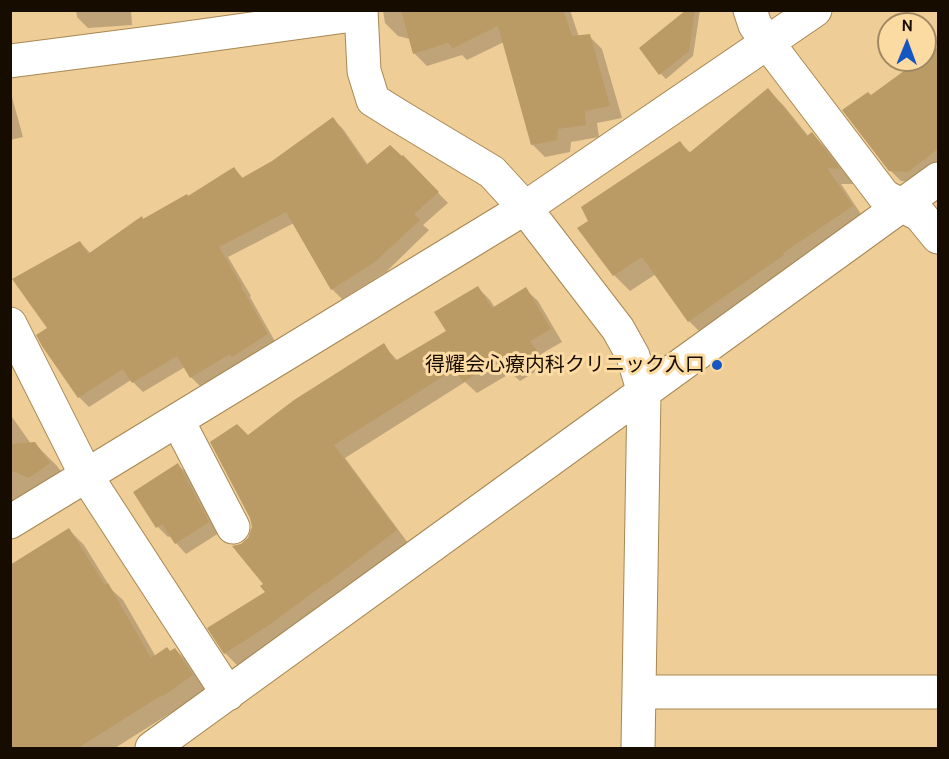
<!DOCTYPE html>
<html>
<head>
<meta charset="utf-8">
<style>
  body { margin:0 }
  #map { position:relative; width:949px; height:759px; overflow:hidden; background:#eecd97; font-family:Cabin,sans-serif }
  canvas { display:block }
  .frame { position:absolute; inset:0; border:12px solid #170c00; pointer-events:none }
  .north { position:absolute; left:877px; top:12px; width:60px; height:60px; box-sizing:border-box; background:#fcdba3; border:2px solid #a08862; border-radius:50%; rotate:1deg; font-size:16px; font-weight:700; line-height:24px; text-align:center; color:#170c00 }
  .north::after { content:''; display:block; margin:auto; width:21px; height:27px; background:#1457c2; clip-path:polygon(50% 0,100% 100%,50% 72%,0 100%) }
</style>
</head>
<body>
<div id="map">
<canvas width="949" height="759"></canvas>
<div class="frame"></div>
<div class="north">N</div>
</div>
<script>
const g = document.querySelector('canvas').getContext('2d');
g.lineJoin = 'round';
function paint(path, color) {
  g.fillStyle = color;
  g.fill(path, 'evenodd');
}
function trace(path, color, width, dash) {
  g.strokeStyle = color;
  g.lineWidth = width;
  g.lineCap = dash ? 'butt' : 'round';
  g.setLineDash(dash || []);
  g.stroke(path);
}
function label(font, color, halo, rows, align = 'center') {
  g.font = font + ' Cabin,"Noto Sans JP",sans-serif';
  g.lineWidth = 6;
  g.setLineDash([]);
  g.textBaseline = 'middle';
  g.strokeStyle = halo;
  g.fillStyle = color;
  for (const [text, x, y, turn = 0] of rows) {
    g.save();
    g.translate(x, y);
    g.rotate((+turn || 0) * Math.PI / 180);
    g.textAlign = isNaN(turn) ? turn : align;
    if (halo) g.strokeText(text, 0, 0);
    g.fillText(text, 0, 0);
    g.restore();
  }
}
const shadow = new Path2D(`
  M76,10H131L132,25L88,28L77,17Z
  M383,10H570L579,37L589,36L602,49L622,118L597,123L599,137L571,142L570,152L545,157L532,144L504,42L467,60L462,55L427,66L415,54L410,39L398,36L385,23Z
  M688,10H700L693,56L666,79L661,74Z
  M925,57H938V165L926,183L901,181L890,170L871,97L922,60H925Z
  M10,90L23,137L10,140Z
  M768,90L784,106L809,137L812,134L828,150L854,184H841L867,223L705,337L689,321L656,274L630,291L614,275L590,221L680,143L691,153Z
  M333,119L343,129L368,165L403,157L448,203L423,225L429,230L386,272L342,299L332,289L294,223L228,257L251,296L250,297L277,345L201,387L191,377L185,367L143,392L131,380L89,407L79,397L49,329L80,242L91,254L143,220L188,198L233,168L244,179L273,163Z
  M478,288L490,300L495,308L525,289L538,301L562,342L541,354L548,364L520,381L511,373L477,393L465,382L345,458L408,543L281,637L237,665L225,653L267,592L265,584L242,545L250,538L253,527L248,437L383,345L398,361L448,332Z
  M10,414L31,444L34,443L57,466L72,486L10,515Z
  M178,465L189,475L219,533L186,554L176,543L171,536L168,537L158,527Z
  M69,530L84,545L112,590L123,600L156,657L171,652L175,649L190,664L207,690L115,748H10V566Z`);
const building = new Path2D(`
  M401,10H563L572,36L590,34L610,106L585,111L586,125L558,129L557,140L531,145L498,26L453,48L448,43L413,54Z
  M686,10H695L689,51L659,75L639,48Z
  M939,46V148L908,172L889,171L842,110L868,92L871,95L919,60H925V56Z
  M768,88L807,136L812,132L840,169L827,168L853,206L783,253L784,255L688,322L642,257L613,276L577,228L588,221L581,207L680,141L689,153Z
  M333,117L366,165L390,145L402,156L403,155L439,192L414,214L420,220L375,262L331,290L286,212L219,247L242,286L241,287L268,334L232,357L230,354L190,378L177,356L132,383L123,369L78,398L42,346L36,335L47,328L12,279L80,241L88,254L142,216L143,219L187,194L188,196L234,167L242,178L272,161Z
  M478,286L492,308L526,287L551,329L530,341L538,352L507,370L499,361L463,382L455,369L334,445L397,530L326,584V583L269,625L224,654L207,628L265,592L260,586L263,584L232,546L241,544L248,538L252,527L250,518L210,442L237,424L248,435L294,400L384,343L395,361L446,331L434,312Z
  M35,442L50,463L29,478L10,470V444Z
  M178,463L209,522L175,544L162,524L156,528L133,492Z
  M69,528L105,585L108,583L151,658L167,647L170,651L175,648L193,675L163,696L162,695L78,748H10V565Z`);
const minor = new Path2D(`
  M361,10L364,71L373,100L397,115L492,172L525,208L618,329L633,356L644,393L638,748
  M750,10L755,25L767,42L884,196L920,215L938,237
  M10,61L172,40L360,14
  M10,324L87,477L228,694
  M178,421L233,527
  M10,522L525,208L815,10
  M640,692H938
  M152,748L938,179`);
const markers = [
  [717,365,6,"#1457c2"]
];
const poiNames = [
  ["得耀会心療内科クリニック入口",705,365]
];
paint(shadow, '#0003');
paint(building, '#ba9a65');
trace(minor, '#a78853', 35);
trace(minor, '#fff', 33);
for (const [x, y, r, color] of markers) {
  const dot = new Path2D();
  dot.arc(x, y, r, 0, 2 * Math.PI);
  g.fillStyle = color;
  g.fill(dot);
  trace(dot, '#fcdba3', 2);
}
label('20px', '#170c00', '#fcdba3', poiNames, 'right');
</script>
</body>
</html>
